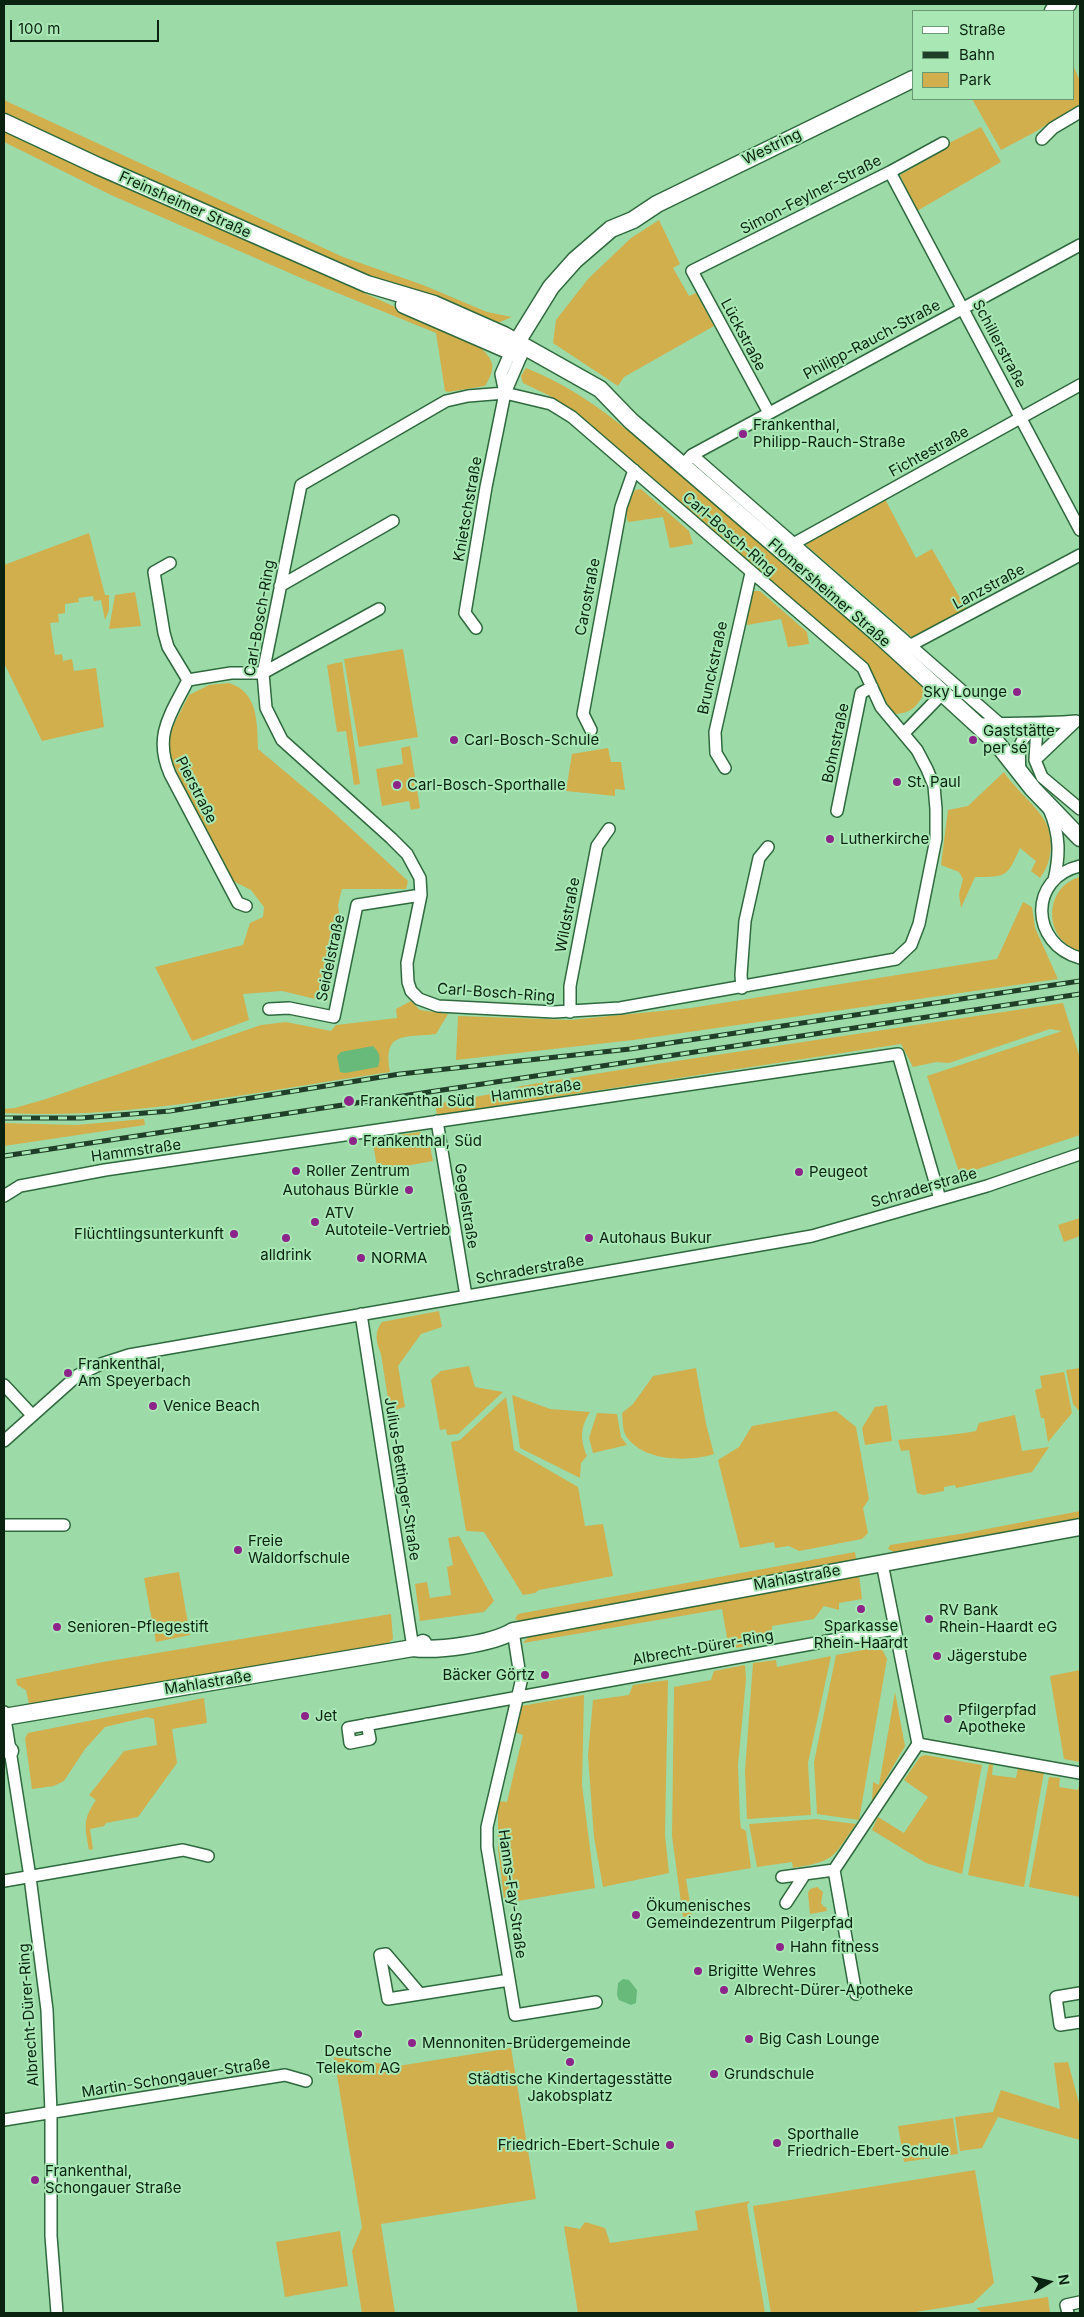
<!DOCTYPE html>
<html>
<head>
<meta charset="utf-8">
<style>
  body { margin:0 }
  #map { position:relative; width:1084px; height:2317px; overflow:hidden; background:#9cdaa8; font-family:Inter,sans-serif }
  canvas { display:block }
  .frame { position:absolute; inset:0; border:5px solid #0a2311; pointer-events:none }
  .legend { position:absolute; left:912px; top:10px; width:162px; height:90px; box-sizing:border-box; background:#a9e8b5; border:1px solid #699973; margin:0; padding:6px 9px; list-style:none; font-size:15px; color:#0a2311 }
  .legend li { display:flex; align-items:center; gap:10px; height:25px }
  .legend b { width:25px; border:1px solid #699973 }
  .north { position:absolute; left:1024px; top:2257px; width:50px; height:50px; -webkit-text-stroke:4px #a9e8b5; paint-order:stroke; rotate:81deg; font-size:14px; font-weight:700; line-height:20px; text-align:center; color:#0a2311 }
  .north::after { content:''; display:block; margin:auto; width:18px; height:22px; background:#0a2311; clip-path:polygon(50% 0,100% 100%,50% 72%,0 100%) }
  .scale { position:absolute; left:10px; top:20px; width:149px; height:22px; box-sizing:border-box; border:2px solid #0a2311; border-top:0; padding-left:6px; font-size:15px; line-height:18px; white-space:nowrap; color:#0a2311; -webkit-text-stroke:4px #a9e8b5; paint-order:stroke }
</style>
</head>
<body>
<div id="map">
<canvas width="1084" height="2317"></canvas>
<div class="frame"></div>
<ul class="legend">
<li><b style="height:6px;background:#fff"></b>Straße</li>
<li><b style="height:6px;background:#203f28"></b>Bahn</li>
<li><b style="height:14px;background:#d1af4d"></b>Park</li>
</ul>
<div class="north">N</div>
<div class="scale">100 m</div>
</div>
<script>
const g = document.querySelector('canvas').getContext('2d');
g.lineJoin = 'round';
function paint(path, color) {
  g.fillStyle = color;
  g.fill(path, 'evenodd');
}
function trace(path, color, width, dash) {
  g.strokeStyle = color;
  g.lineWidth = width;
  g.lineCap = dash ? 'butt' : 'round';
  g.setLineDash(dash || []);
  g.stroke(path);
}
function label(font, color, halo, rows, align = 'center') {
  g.font = font + ' Inter,sans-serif';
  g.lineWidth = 4;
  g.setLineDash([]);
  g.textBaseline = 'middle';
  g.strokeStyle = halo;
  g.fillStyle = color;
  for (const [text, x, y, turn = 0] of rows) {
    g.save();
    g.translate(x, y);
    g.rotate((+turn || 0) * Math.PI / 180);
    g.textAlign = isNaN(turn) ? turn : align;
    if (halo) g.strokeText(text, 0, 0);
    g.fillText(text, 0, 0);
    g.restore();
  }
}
const green = new Path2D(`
  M1073,65L1080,81V104L1035,132L1001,150L972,99H1073Z
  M4,100L343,257L423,285L487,312L512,317L490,326L376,279L4,117Z
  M981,127L1001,162L917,211L900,175L942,151L945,145Z
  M4,130L477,344C493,360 498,365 485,386L448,392L445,391L436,333L308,281L111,195L4,142Z
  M659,220L680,264L673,268L689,296L696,293L714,326L624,377L618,386L553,343L556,320L588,279L631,238Z
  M526,368C593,394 647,447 701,493C777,558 854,622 927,691C916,705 914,713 895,714C881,699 877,678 865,661L575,413L552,397L523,383L521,376Z
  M641,489L689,531L693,544L670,548L663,517L629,522L627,520V507L635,490Z
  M885,499L916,558L932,549L967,610L914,639L806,545L815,537Z
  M89,533L105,595H109V610L105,620L101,600L94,601L93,596L78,598L79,602L65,604V613L58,614L59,622L50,623L55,655L62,654L63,661L72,659L74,671L96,668L104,727L42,741L4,663V565Z
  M753,591H760L807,632L809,644L788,647L781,619L747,625L748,610Z
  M135,592L141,626L109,629L115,595Z
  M403,649L418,737L359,747L344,659Z
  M342,662L360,784L354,785L346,731L337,732L327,665Z
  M229,683C258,692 257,722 258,749L332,811L408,881L406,889H342L338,905L340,921L328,1002L282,991L243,994L249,1020L192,1041L155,967L243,945L250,923L263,917L264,907L251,890L231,880L188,797L169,754L168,736L189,695L209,685Z
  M410,746L420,808L411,810L409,801L382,806L376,769L403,764L401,748Z
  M608,748L611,762H621L625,790L615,789V796L566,791L572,754Z
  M1004,772C1015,789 1038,807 1046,823C1054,840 1052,863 1040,878L1031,871L1036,861L1020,848C1007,877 1007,877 975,877L961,908L959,894L963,879L959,872L941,865L948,810L968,806Z
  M1080,877V951C1043,940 1043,887 1080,877Z
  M1023,902L1032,907L1035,928L1058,979L633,1040L456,1060L458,1016L570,1020L691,1008L997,959Z
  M411,1001L420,1010L448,1014L436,1034C403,1038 383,1031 390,1072C262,1090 133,1120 4,1113V1109L15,1108L46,1099L261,1025L286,1022L331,1031L336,1025L397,1018L396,1009Z
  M1063,1003L1080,1058V1135L960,1175L927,1076L1062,1031L1050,1029L949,1063L936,1062L913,1067L901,1044L437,1115L435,1104L508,1091L521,1086L656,1064Z
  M144,1119L145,1125L4,1146V1123L76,1125Z
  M420,1132L429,1141L433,1161L378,1171L372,1139Z
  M1080,1218V1236L1064,1242L1058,1225Z
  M439,1311L442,1327L421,1334L398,1366L405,1407L390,1411L381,1354C376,1342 374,1332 382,1322Z
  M469,1366L475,1387L503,1392L458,1434L447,1435L446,1429L440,1430L431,1380L441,1371Z
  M696,1368L706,1424L714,1454C689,1462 643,1462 626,1436C622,1429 623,1421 622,1413L633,1404L653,1376Z
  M1080,1368V1412L1073,1404L1066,1370Z
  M1064,1372L1072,1413L1048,1442L1044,1418H1041L1035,1390L1042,1388L1040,1376Z
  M512,1395L550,1409L590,1412C580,1428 580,1439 587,1456L581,1463L580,1478L520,1448Z
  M506,1397L514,1450L578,1487L585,1526L603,1524L613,1576L539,1590L535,1593L523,1595L484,1532L466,1531L451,1442L460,1440Z
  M887,1405L892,1441L865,1445L862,1428L875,1407Z
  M836,1411L856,1427L869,1499L863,1508L868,1533L862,1539L799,1551L789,1546L775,1548L774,1542L740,1548L718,1460L739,1447L752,1426Z
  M597,1413L617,1414L621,1437L627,1445L593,1453L589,1438Z
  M1015,1415L1022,1451L1049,1447L1032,1472L956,1488L955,1485L944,1487V1491L923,1495L917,1493L909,1450L901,1451L898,1440C925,1437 950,1436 976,1431L979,1423Z
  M1080,1511V1521L894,1552L888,1549L890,1545L966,1533Z
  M459,1536L494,1601L484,1612L420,1621L415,1584L427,1582L430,1598L451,1595L447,1567L453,1565L448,1538Z
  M855,1552L856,1559L520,1621L515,1619L518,1614Z
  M179,1572L190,1635L156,1642L144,1578Z
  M859,1575L862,1599L839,1603V1610L824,1606L814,1619L772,1626L773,1642L729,1649L722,1609L523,1643L530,1635Z
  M391,1614L393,1639L386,1645L29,1704L26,1690L17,1685L16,1679L103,1662Z
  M879,1647L882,1649L887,1659L859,1820L817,1814L814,1762L836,1655Z
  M831,1656L808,1763L811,1815L747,1819L745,1771L753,1663L776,1660L777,1667Z
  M745,1665L746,1679L738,1765L740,1820L741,1828L746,1831L751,1868L686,1879L692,1915L683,1917L672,1836L674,1687L711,1680L714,1671Z
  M1080,1670V1762L1064,1759L1050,1676Z
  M668,1680L665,1835L669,1873L603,1887L594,1837L588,1756L593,1700L629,1695L633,1685Z
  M895,1692L905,1746L872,1802L873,1782L879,1785Z
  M584,1695L582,1785L595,1888L518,1901L504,1899L498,1848V1801L507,1802L523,1735L515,1732L521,1706Z
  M204,1698L207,1723L172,1729L177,1763L138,1817L106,1823L104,1826L90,1829L93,1849L89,1850C85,1826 82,1821 96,1800L89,1795L124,1751L157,1745L154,1719L147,1717L105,1727L85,1749L64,1781L54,1786L32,1789L25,1738L28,1733Z
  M925,1755L982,1765L962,1874L926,1863L872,1830L878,1817L904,1833L928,1797L904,1780L920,1757Z
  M989,1764L993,1765L992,1775L1016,1778L1018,1768L1044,1772L1024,1887L968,1875Z
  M1049,1777L1060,1778L1059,1787L1078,1790L1080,1782V1897L1029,1887Z
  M816,1819L856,1824C832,1858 836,1861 793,1868L792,1862L757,1867L749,1824Z
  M817,1887L823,1892L821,1903L824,1907H826L827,1911L810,1914L808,1893L810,1889Z
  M511,2048L536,2199L381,2224L395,2313H362L352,2251L362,2227L334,2057L398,2066Z
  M1068,2062L1080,2107V2140L998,2117L982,2148L960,2151L955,2117L993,2112L1001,2090L1060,2109L1054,2063Z
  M953,2118L958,2154L904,2162L898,2126Z
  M975,2170L994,2283L973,2303L909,2313H771L753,2206Z
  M750,2201L747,2205L765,2313H578L564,2226L580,2229L585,2222L605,2228L610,2243L698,2230L695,2211Z
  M340,2231L348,2286L285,2297L276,2242Z
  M1048,2297L1050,2313H982L976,2308Z`);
const water = new Path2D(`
  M373,1046C380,1053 381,1058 378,1067L345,1073L340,1072L337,1056L341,1052Z
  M623,1979L629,1980L637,1990L636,2003L631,2005L619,2000L617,1995L618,1983Z`);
const street = new Path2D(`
  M1042,139L1053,128L1080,112
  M890,172L1080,530
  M505,393L551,404L572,417L863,668L881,707L917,750L927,769L934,786L936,809V839L919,924L911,945L896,959L620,1008L554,1012L438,1006L419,999L411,991L408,982L407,963L421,895L420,878L407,854L391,838L282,740L266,708L263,673L301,485L446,401L468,396Z
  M505,393L501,374L511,351
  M769,413L692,271L890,172L943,143
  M692,455L1000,724
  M682,466L692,455L1080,245
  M793,544L1080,385
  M170,563L154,572L164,633L168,647L188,680
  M280,586L393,521
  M476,628L465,613L486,487L505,393L521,356
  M911,645L1080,555
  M1075,722L1035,760L1042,777L1080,809
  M976,724C1010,723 1042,724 1076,721
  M591,730L583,714L621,507L634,470
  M904,733L942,694
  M1035,760L1037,725
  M725,768L716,753L715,732L751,573
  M1020,773C1019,747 1016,742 1037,725
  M1049,809C1060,834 1060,855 1054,880
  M837,811L861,693L872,687
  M1080,866C1028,878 1030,944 1080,958
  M246,906L238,903L170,774C153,735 171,714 188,680L231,673H263L379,609
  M742,988L741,975L745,921L759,858L768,847
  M269,1009L289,1008L334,1017L357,905L421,895
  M570,1012V986L597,846L609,829
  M437,1121L466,1296
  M4,1196L20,1186L105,1170L898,1054L940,1199
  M361,1314L413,1648
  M4,1385L32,1415
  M4,1441L78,1375L101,1364L129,1355L812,1236L987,1186L1080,1154
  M4,1525H64
  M882,1563L918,1744L1080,1773
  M513,1631L521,1682L487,1827V1847L515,2015L596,2002
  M4,1712L30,1877L47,2010L51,2113V2236L57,2313
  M367,1724L370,1739L350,1743L348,1728L894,1629
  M782,1877L834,1870
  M4,1881L183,1850L208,1856
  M786,1903L805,1874
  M1080,1993L1056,1997L1060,2025L1080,2022
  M420,1994L388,1999L380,1955L386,1954L420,1994L509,1980
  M856,1994L834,1870L918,1744
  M4,2120L285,2075L306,2081
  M1068,2313L1066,2305L1080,2302`);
const secondary = new Path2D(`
  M1053,11L1068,4
  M4,122L98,166L367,284L434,304L504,335L600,389L631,421L876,632L996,742L1033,789L1080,838
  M404,305L519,355
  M512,350L551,287L575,260L611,229L633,220L657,204L913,79
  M413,1648C438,1651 492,1644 513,1631L1080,1527
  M4,1717L413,1648L423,1643
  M4,1746L10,1751`);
const rail = new Path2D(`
  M4,1118H81L170,1111L400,1074L630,1049L1080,981
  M4,1156L1080,994`);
const markers = [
  [743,434,5,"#8d2489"],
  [1017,692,5,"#8d2489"],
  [454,740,5,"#8d2489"],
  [973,740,5,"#8d2489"],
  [897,782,5,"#8d2489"],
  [397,785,5,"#8d2489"],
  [830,839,5,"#8d2489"],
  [349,1101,6,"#8d2489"],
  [353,1141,5,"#8d2489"],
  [296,1171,5,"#8d2489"],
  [799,1172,5,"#8d2489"],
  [409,1190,5,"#8d2489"],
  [315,1222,5,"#8d2489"],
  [234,1234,5,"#8d2489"],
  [286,1238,5,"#8d2489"],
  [589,1238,5,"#8d2489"],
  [361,1258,5,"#8d2489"],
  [68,1373,5,"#8d2489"],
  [153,1406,5,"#8d2489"],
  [238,1550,5,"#8d2489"],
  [861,1609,5,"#8d2489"],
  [929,1619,5,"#8d2489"],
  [57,1627,5,"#8d2489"],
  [937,1656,5,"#8d2489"],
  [545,1675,5,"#8d2489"],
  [305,1716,5,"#8d2489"],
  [948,1719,5,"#8d2489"],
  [636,1915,5,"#8d2489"],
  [780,1947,5,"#8d2489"],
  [698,1971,5,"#8d2489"],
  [724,1990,5,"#8d2489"],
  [358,2034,5,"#8d2489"],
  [749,2039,5,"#8d2489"],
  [412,2043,5,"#8d2489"],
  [570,2062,5,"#8d2489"],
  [714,2074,5,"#8d2489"],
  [777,2143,5,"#8d2489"],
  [670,2145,5,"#8d2489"],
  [35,2180,5,"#8d2489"]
];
const streetNames = [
  ["Westring",772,147,-26],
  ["Simon-Feylner-Straße",811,195,-27],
  ["Freinsheimer Straße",185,205,24],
  ["Lückstraße",743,335,62],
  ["Philipp-Rauch-Straße",872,340,-28],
  ["Schillerstraße",999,344,62],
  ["Fichtestraße",929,452,-29],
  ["Knietschstraße",468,509,-80],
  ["Carl-Bosch-Ring",729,534,41],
  ["Lanzstraße",989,587,-28],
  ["Flomersheimer Straße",829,593,41],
  ["Carostraße",588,597,-79],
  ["Carl-Bosch-Ring",260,618,-80],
  ["Brunckstraße",713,668,-78],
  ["Bohnstraße",836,743,-78],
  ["Pierstraße",196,790,63],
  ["Wildstraße",568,915,-79],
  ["Seidelstraße",331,958,-78],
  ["Carl-Bosch-Ring",496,993,4],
  ["Hammstraße",536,1091,-8],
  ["Hammstraße",136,1151,-8],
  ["Schraderstraße",924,1188,-16],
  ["Gegelstraße",466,1206,81],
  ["Schraderstraße",530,1270,-10],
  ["Julius-Bettinger-Straße",402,1479,81],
  ["Mahlastraße",797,1578,-10],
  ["Albrecht-Dürer-Ring",703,1648,-10],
  ["Mahlastraße",208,1683,-9],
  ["Hanns-Fay-Straße",512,1894,82],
  ["Albrecht-Dürer-Ring",29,2015,-94],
  ["Martin-Schongauer-Straße",176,2078,-9]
];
const poiNames = [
  ["Frankenthal,",753,425],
  ["Philipp-Rauch-Straße",753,442],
  ["Sky Lounge",1007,692,"right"],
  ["Gaststätte",983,731],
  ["per sé",983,748],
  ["Carl-Bosch-Schule",464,740],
  ["St. Paul",907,782],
  ["Carl-Bosch-Sporthalle",407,785],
  ["Lutherkirche",840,839],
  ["Frankenthal Süd",360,1101],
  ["Frankenthal, Süd",363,1141],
  ["Roller Zentrum",306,1171],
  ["Peugeot",809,1172],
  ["Autohaus Bürkle",399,1190,"right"],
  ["ATV",325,1213],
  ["Autoteile-Vertrieb",325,1230],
  ["Flüchtlingsunterkunft",224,1234,"right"],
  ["Autohaus Bukur",599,1238],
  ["alldrink",286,1255,"center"],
  ["NORMA",371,1258],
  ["Frankenthal,",78,1364],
  ["Am Speyerbach",78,1381],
  ["Venice Beach",163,1406],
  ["Freie",248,1541],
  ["Waldorfschule",248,1558],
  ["RV Bank",939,1610],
  ["Rhein-Haardt eG",939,1627],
  ["Sparkasse",861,1626,"center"],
  ["Rhein-Haardt",861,1643,"center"],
  ["Senioren-Pflegestift",67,1627],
  ["Jägerstube",947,1656],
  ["Bäcker Görtz",535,1675,"right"],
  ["Pfilgerpfad",958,1710],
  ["Apotheke",958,1727],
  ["Jet",315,1716],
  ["Ökumenisches",646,1906],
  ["Gemeindezentrum Pilgerpfad",646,1923],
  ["Hahn fitness",790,1947],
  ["Brigitte Wehres",708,1971],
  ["Albrecht-Dürer-Apotheke",734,1990],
  ["Big Cash Lounge",759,2039],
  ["Mennoniten-Brüdergemeinde",422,2043],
  ["Deutsche",358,2051,"center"],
  ["Telekom AG",358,2068,"center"],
  ["Grundschule",724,2074],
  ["Städtische Kindertagesstätte",570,2079,"center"],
  ["Jakobsplatz",570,2096,"center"],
  ["Sporthalle",787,2134],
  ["Friedrich-Ebert-Schule",787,2151],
  ["Friedrich-Ebert-Schule",660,2145,"right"],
  ["Frankenthal,",45,2171],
  ["Schongauer Straße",45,2188]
];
paint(green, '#d1af4d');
paint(water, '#67ba7a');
trace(street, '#2f6a3e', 14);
trace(secondary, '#2f6a3e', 19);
trace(street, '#fff', 11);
trace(secondary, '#fff', 16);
trace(rail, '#203f28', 5);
trace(rail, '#a9e8b5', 3, [9]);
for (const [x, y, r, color] of markers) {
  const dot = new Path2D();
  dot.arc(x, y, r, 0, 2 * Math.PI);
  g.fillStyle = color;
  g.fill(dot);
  trace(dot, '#a9e8b5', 2);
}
label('15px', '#0a2311', '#a9e8b5', streetNames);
label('15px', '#0a2311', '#a9e8b5', poiNames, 'left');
</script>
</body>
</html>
